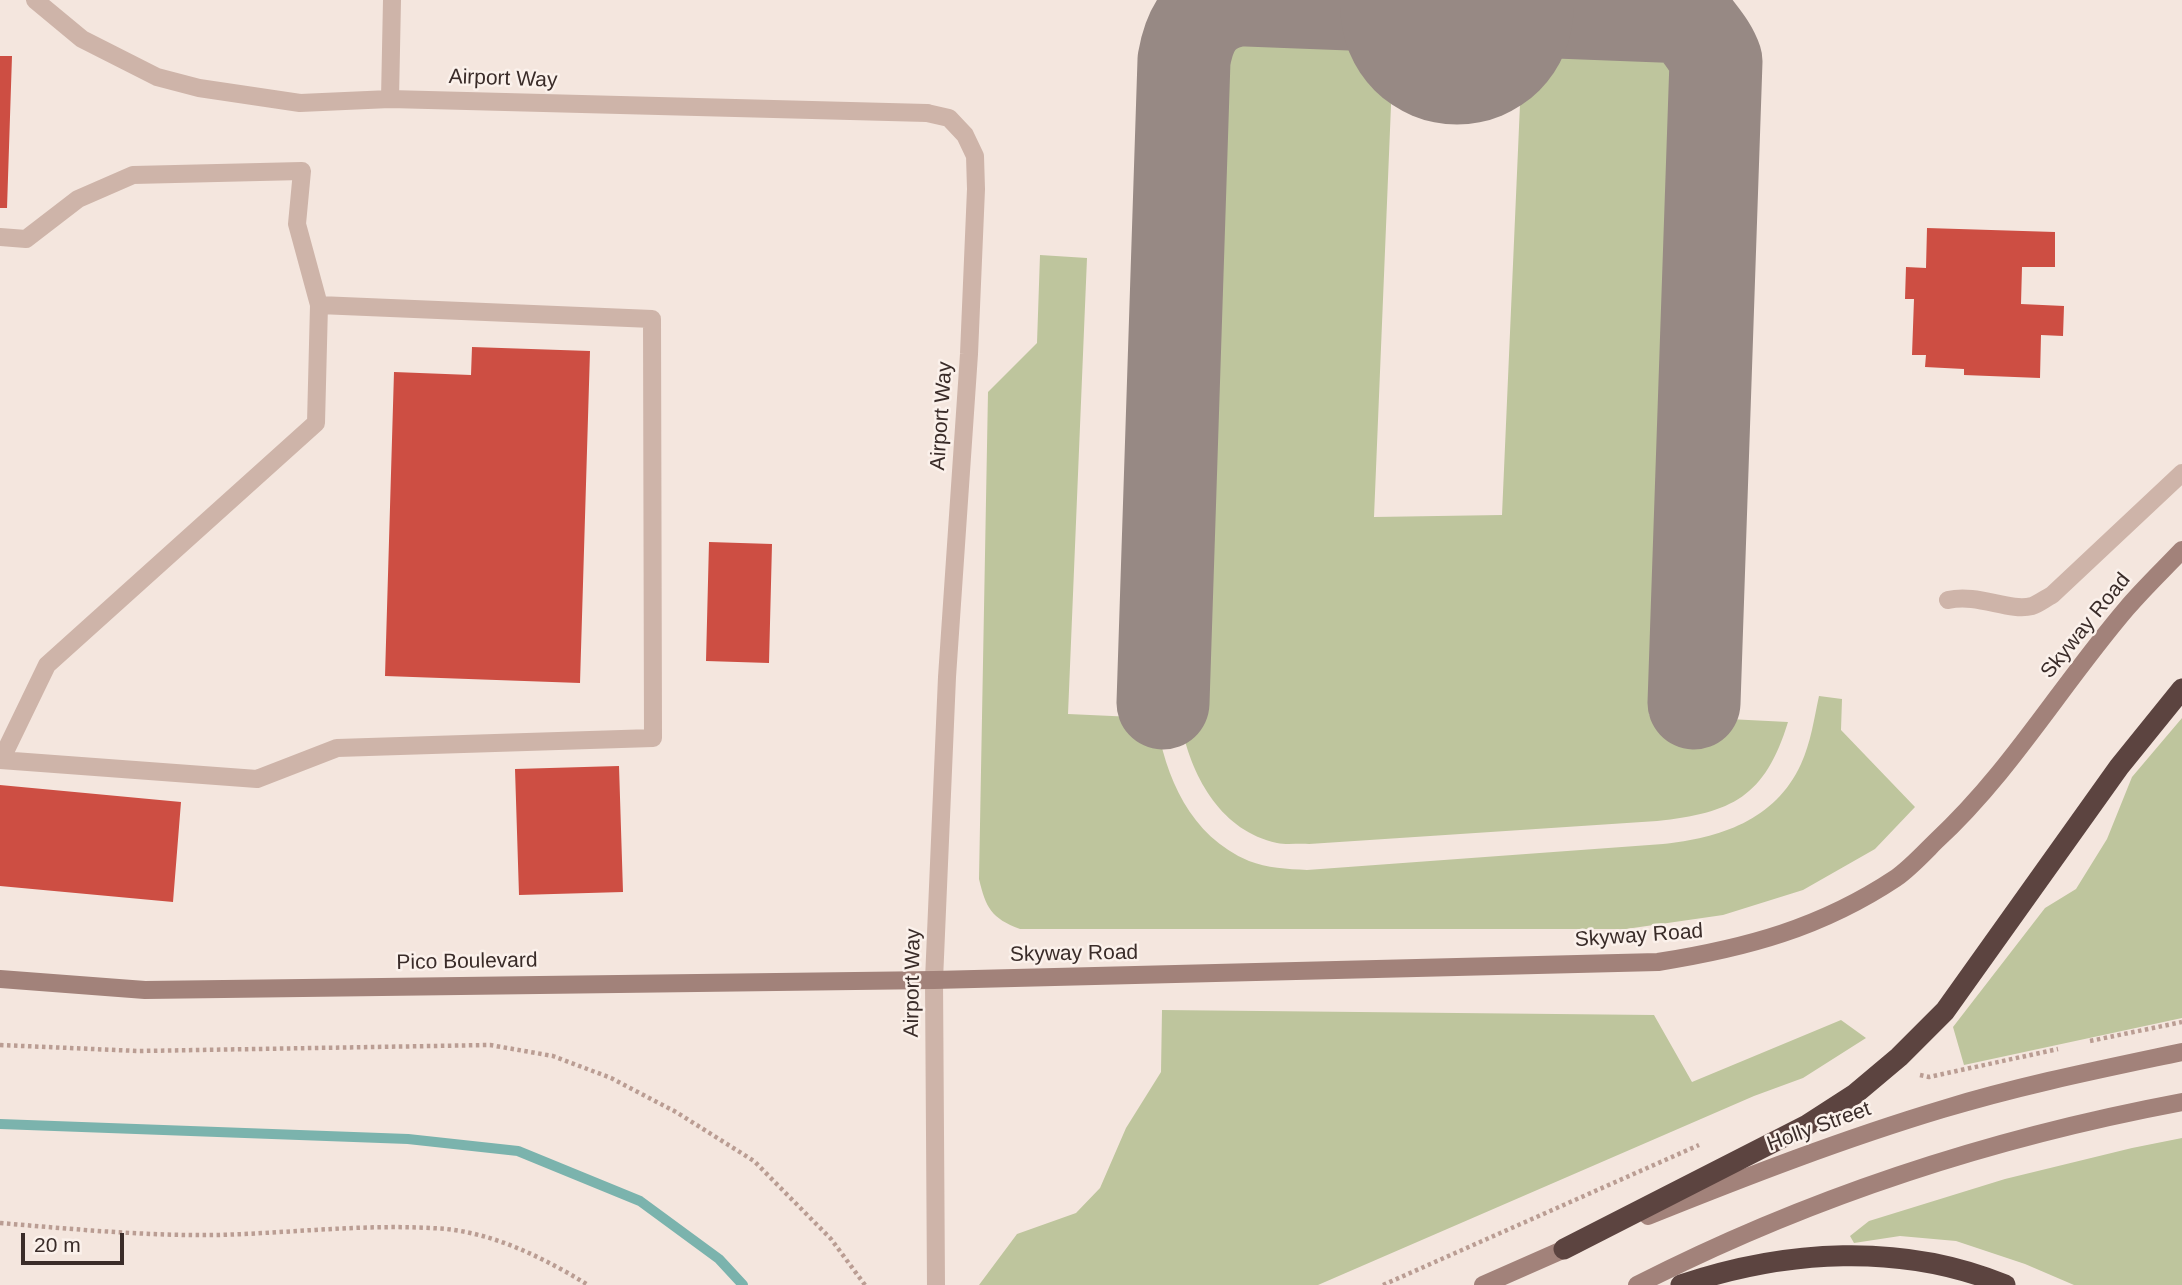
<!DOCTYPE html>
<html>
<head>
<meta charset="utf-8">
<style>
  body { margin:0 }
  #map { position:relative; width:2182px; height:1285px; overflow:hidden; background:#f4e6de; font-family:Helvetica,sans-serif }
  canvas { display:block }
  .scale { position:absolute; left:21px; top:1233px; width:103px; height:32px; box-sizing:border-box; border:4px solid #3a2c29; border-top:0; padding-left:9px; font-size:21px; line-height:24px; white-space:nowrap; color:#3a2c29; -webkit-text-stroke:5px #fbf1eb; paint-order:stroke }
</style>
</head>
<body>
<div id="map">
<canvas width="2182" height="1285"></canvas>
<div class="scale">20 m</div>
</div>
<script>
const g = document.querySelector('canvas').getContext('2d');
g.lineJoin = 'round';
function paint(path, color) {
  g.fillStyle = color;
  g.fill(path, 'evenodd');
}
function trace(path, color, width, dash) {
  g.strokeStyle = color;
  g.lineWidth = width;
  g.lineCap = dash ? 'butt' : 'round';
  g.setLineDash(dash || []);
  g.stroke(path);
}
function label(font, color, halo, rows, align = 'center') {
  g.font = font + ' Helvetica,sans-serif';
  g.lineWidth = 5;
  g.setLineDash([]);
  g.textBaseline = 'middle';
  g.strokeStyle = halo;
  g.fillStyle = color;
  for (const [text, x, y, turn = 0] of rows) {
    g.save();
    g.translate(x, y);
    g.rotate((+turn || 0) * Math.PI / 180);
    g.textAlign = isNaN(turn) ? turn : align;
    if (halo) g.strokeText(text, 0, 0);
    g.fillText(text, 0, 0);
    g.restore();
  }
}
const green = new Path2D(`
  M1286,32L1394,33L1374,517L1502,515L1523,36L1643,38C1662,41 1668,49 1675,66L1649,715L1788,722C1765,797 1732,813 1657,821L1309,844C1299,843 1287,845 1277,843C1222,831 1193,779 1182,729L1212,93C1222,46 1241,38 1286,32Z
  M1040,255L1087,258L1068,714L1156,718C1165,777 1190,836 1249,861C1267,868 1287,869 1307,870L1663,844C1719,838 1775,821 1801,764C1811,742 1814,719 1819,696L1842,699L1841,730L1915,807L1875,849L1803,890L1723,915L1626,929H1020C991,918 986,908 979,879L988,392L1037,343Z
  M2182,718V1018L1964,1065L1953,1027L2045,908L2076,889L2107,839L2132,777Z
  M1162,1010L1654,1015L1692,1082L1841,1020L1866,1038L1803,1078L1754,1096L1318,1285H979L1017,1234L1076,1213L1100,1188L1126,1128L1161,1072Z
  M2182,1138V1285H2074L2025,1264L1956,1241L1900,1236L1854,1243L1850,1236L1869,1221L2005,1179L2132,1148Z`);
const stream = new Path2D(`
  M0,1124L408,1139L518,1151L640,1201L719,1259L743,1285`);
const taxiway = new Path2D(`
  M1247,0L1687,17
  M1681,0C1686,24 1708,37 1716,61L1694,703
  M1163,703L1184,60C1190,26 1202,8 1237,0`);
const runway = new Path2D(`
  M1457,8V0`);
const building = new Path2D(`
  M0,56H12L7,208H0Z
  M1927,228L2055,232V267H2022L2021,304L2064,306L2063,336L2041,335L2040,378L1964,375V369L1925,367L1926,355H1912L1914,299H1905L1906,267L1926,268Z
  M472,347L590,351L580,683L385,676L394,372L471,375Z
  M709,542L772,544L769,663L706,661Z
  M619,766L623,892L519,895L515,769Z
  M0,785L181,802L173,902L0,886Z`);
const path = new Path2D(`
  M2090,1041L2182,1022
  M0,1045L139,1051L490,1045L553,1056L611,1078L676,1112L754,1161L831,1239L865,1285
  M1920,1075L1929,1077L2058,1049
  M0,1223C72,1229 145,1236 217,1235C293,1233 370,1223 446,1229C496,1234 546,1259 588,1285
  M1383,1285L1699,1145`);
const lane = new Path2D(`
  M35,0L82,39L157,77L199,88L300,103L390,99L927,113
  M390,99L392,0
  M0,237L26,239L78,199L133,175L302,171L297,224L319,305
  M1948,600C1978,593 2009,612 2032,606C2038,604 2046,598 2052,595L2182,473
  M0,760L257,779L337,748L653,738L652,319L319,305L316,423L47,665L1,760`);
const street = new Path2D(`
  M927,113L949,118L965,135L975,156L976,189L969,354L947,677L934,980L936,1285`);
const secondary = new Path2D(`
  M0,979L145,990L934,980L1658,962C1746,948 1821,928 1896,878C1910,868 1923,854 1935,842C2010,773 2061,685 2127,608C2144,588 2164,569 2182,550
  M1648,1216C1745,1177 1843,1139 1943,1109C2022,1085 2102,1069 2182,1052
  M1483,1285L1576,1244
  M1637,1285C1811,1196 1990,1138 2182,1102`);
const highway = new Path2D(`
  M1564,1249L1807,1125L1855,1094L1899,1057L1945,1011L2119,767L2182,689
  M1681,1285C1785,1250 1901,1242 2005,1285`);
const streetNames = [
  ["Airport Way",503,79,2],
  ["Airport Way",942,416,-86],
  ["Skyway Road",2086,626,-51],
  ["Skyway Road",1639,936,-4],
  ["Skyway Road",1074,954,-1],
  ["Pico Boulevard",467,962,-1],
  ["Airport Way",913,983,-89],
  ["Holly Street",1819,1127,-20]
];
paint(green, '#bec59d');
trace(stream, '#7bb3ad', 10);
trace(taxiway, '#978984', 93);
trace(runway, '#978984', 233);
paint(building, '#cd4e43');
trace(path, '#ba9d93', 4.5, [3.5, 3.5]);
trace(lane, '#ceb4a9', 18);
trace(street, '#ceb4a9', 18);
trace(secondary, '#a2827a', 18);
trace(highway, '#5c4440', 21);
label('21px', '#3a2c29', '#fbf1eb', streetNames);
</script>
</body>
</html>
